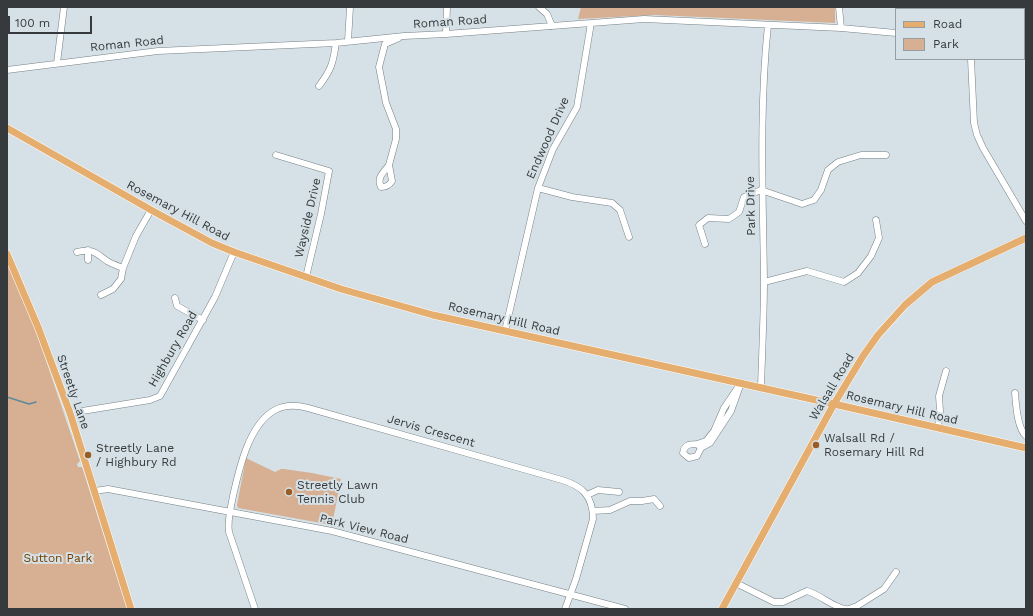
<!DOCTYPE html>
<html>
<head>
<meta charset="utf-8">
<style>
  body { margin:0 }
  #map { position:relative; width:1033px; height:616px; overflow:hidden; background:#d5e1e6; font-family:"Work Sans",sans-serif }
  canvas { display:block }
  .frame { position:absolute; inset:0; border:8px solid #363a3c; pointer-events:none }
  .legend { position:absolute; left:895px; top:8px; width:130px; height:52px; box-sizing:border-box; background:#d5e1e6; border:1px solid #959ea2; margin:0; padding:5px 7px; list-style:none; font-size:12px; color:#363a3c }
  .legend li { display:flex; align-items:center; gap:8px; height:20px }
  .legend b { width:20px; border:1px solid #959ea2 }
  .scale { position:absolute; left:8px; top:16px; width:84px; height:18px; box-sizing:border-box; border:2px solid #363a3c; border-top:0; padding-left:5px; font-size:12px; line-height:14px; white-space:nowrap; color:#363a3c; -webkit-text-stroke:3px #d5e1e6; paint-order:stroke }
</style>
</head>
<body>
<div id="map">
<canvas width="1033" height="616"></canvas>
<div class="frame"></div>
<ul class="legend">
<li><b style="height:5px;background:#e5ad6e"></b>Road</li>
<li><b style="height:11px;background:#d7b093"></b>Park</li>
</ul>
<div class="scale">100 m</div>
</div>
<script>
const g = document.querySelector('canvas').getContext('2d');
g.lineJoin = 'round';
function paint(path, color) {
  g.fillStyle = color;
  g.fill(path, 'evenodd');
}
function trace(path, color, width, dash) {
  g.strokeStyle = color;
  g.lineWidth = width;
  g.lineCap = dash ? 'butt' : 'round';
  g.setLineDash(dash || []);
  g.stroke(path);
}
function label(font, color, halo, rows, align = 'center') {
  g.font = font + ' "Work Sans",sans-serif';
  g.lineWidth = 4;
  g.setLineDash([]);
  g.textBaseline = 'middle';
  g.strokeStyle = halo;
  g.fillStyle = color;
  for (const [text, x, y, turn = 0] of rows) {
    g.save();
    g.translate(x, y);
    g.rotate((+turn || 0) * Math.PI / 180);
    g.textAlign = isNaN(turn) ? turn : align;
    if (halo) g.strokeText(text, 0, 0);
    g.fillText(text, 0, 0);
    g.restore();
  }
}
const green = new Path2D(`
  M581,7H835V23L655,15L578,19Z
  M7,263L35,328L80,461L77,464L78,467H82L127,609H7Z
  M246,458L275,472L281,469H284L312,473L341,479L332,525L238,508L237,505Z`);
const stream = new Path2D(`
  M7,397L29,404L36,402`);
const minor = new Path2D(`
  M539,7L547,14L552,26
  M839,7L841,28
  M977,9L979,7
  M446,34L447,7
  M348,41L350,7
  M971,59L974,123L977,135L983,148L1026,221
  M57,63L64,7
  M7,70L158,51L336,43L404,36L446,34L644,19L841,28L896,33
  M319,86C331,70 333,64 336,43
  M276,155L329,171L321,214L306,277
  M389,165C384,172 376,178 381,187C386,187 389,186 392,181L389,165L396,139V129L386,103L379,67L385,44L399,38
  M538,188L572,197L612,203L620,210L629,237
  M705,244L699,225L708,218L729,219L739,212L744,197L761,190L802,204L814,200L821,190L828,170L838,162L861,155H886
  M88,250V260
  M77,252C93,248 96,253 107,261C112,264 118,266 123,268
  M764,282L807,271L844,282L858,273L871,256L879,238L876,220
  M101,295L113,289L121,279L123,268L136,236L151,210
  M175,298L177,306L203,320
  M505,331L538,188L553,149L577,107L591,23
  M761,388C762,352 764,316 764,281C763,196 759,110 768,25
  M1015,393C1016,404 1017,428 1026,436
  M70,413L150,400L160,396L215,297L234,252
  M938,427L940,411L939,396L946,371
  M697,444L706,441L714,431L724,408L741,383L731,411L710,443L701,448L697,456L689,458L683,453C684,445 689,444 697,444L701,448
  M95,491L108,489L332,531L625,609
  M587,495L598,490L619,492
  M593,511L610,510L630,501H642L654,499L660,506
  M736,583L774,602H783L807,591C821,595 832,607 846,609
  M255,609L229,532C227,520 231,508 233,496C239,469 249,424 275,410C286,404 297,405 308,408L562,480C582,486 593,496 593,519L576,579L565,609
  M849,609L857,606L884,589L896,572`);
const major = new Path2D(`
  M7,128L151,210L212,243L234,252L341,289L433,315L834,404L1026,448
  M7,254L38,327L70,413L131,609
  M722,609L834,404L863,356L878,335L905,305L932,282L1026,238`);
const markers = [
  [816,445,4,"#9b5c23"],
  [88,455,4,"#9b5c23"],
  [289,492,4,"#9b5c23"]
];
const streetNames = [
  ["Roman Road",450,22,-4],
  ["Roman Road",127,44,-6],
  ["Endwood Drive",548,138,-66],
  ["Park Drive",751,206,-91],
  ["Rosemary Hill Road",178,211,28],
  ["Wayside Drive",308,218,-77],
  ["Rosemary Hill Road",504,319,13],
  ["Highbury Road",173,349,-60],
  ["Walsall Road",832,387,-59],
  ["Streetly Lane",73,392,71],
  ["Rosemary Hill Road",902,408,13],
  ["Jervis Crescent",431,431,16],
  ["Park View Road",364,529,14]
];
const poiNames = [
  ["Walsall Rd /",824,438],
  ["Rosemary Hill Rd",824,452],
  ["Streetly Lane",96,448],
  ["/ Highbury Rd",96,462],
  ["Streetly Lawn",297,485],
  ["Tennis Club",297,499]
];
const parkNames = [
  ["Sutton Park",58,558]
];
paint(green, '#d7b093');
trace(stream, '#5e899a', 1.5);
trace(minor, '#768085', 7);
trace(major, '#fff', 8);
trace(minor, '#fff', 6);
trace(major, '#e5ad6e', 7);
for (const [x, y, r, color] of markers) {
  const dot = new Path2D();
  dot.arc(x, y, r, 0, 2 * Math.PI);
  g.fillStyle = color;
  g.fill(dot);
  trace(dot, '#d5e1e6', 1.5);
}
label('12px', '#363a3c', '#d5e1e6', streetNames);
label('12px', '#363a3c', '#d5e1e6', poiNames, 'left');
label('12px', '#773f00', '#d5e1e6', parkNames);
</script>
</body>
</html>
